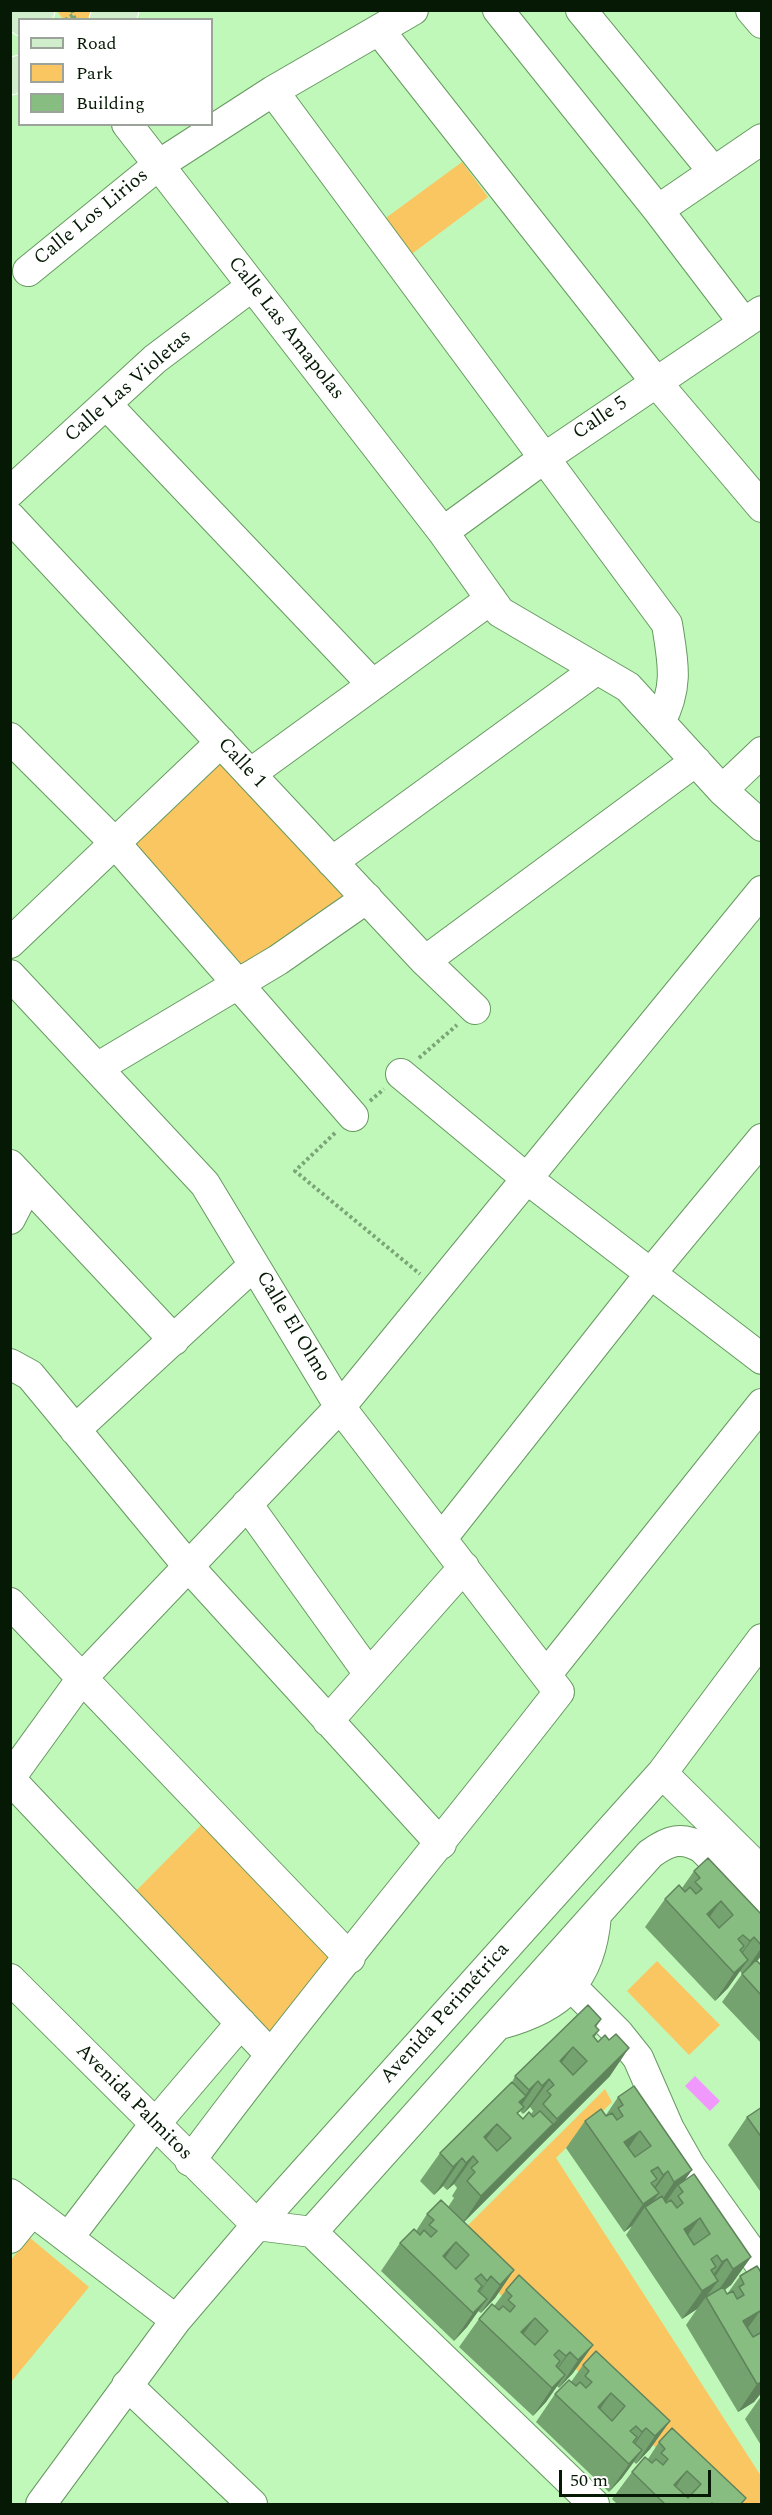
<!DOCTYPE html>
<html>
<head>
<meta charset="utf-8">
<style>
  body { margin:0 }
  #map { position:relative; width:772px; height:2515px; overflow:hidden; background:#c0f8ba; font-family:Spectral,serif }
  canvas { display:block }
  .frame { position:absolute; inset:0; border:12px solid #051904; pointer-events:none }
  .legend { position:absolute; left:18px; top:18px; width:195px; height:108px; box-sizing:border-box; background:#fff; border:2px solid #9ba39b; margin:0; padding:8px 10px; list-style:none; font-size:18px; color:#051904 }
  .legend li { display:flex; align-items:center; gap:12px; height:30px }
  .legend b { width:30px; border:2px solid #9ba39b }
  .scale { position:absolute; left:559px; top:2470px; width:152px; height:27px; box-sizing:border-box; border:3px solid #051904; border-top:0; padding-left:8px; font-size:18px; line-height:21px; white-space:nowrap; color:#051904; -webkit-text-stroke:4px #fff; paint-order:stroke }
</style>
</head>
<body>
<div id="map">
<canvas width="772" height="2515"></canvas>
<div class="frame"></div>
<ul class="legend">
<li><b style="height:8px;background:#d0edcc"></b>Road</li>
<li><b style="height:16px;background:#f9c661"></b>Park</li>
<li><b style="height:16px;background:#88bd82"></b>Building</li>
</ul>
<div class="scale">50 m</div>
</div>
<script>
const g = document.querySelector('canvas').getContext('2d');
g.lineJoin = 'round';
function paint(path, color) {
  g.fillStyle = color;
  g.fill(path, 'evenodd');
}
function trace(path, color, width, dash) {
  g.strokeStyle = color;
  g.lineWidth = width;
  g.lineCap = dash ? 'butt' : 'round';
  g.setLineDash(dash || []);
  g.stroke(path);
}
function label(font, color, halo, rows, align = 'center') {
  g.font = font + ' Spectral,serif';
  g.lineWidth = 4.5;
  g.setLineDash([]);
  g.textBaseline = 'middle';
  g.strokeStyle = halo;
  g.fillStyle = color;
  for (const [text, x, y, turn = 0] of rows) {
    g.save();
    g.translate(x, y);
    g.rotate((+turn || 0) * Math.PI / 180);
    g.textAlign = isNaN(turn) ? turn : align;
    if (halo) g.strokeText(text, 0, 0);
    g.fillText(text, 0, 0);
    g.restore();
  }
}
const green = new Path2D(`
  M57,11H104L89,20L63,19Z
  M462,162L488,197L409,256L383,220Z
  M219,758L349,898L240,967L127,842Z
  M205,1821L339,1962L272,2042L133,1894Z
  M657,1961L720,2025L689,2055L627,1991Z
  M605,2089L612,2102L556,2158L761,2476V2504H713L449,2244Z
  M29,2237L89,2287L11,2382V2260Z`);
const water = new Path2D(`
  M695,2076L720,2101L710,2111L685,2086Z`);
const path = new Path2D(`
  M72,10L75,20
  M65,20L73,15
  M419,1058L457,1025
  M370,1101L384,1089
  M335,1133L295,1171L420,1274`);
const minor = new Path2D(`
  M498,10L658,210L744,323
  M581,10L713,171
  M751,10L762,23
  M379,30L656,382L762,507
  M273,91L667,624C673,662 679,686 660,722
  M127,124L443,532L500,612L628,687L722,790L762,826
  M658,210L762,139
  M28,271L157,166L273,91L413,10
  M106,404L373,685
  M10,492L155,359L252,286
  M10,517L425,961L475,1009
  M443,532L543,459L762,311
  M10,738L115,843L353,1116
  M250,774L491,599
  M722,790L762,752
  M332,862L597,669
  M10,943L221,742
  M425,961L696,761
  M10,975L205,1184L340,1407L559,1692C437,1849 309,2001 190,2161
  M97,1068L278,960L367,898
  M401,1074L526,1178L762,1359
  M10,1165L174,1340
  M10,1219L28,1184
  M10,1364L30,1375L188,1566L441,1844
  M75,1430L254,1265
  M247,1504L369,1674
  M442,1538L651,1273L762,1139
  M10,1603L350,1958
  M546,1675L762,1404
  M328,1721L464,1567
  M662,1773L762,1872
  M10,1778L83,1677L340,1407L762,891
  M10,1779L270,2054
  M10,1979L257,2225L312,2232L594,2504
  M571,1986L618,2033L638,2058L669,2129L690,2166L762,2267
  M500,2024C561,2008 591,1980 596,1915
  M10,2194L176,2320
  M312,2232L650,1854C669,1840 682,1836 702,1848L762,1907
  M10,2238L32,2211
  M68,2238L155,2124L241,2023
  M127,2385L252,2504
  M41,2504L176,2320L257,2225L662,1773L762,1639`);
const major = new Path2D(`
  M24,20L38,10
  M106,20L122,10
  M10,78L20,72`);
const wall = new Path2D(`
  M694,1871L762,1915V1955L757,1961L759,1964L762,1960V2044L722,2002L742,1974L740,1971L728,1988L715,2001L645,1927L665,1899L682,1888Z
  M601,2019L596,2027L599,2030L594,2038L610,2076L464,2222L514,2270L495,2298L481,2313L478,2311L467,2327L454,2341L381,2271L400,2243L416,2231L427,2214L448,2207L454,2198L452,2196L457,2188L454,2184L447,2190L443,2186L434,2195L420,2181L440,2153L512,2082L515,2076ZM530,2107L533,2111L531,2114L523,2119L518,2114L520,2111L523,2114Z
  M618,2097L692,2170L684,2180L751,2257L731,2285L725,2290L727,2294L740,2276L762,2274V2392L754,2402L738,2412L686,2325L697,2309L682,2319L626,2235L632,2226L624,2232L566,2148L585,2121L606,2115Z
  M762,2107V2194L728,2145L747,2117Z
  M506,2290L593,2345L573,2373L559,2388L557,2386L546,2402L533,2416L459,2347L479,2319L494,2306Z
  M583,2365L670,2421L650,2449L636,2464L634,2462L622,2478L609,2492L536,2422L555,2394L571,2382Z
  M762,2395V2447L745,2419Z
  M659,2442L742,2505H618L612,2499L632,2472L648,2459Z`);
const shadedWall = new Path2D(`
  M721,1901L701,1929L707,1914Z
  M754,1937L734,1965L730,1969L750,1941Z
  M762,1947V1955L758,1960L743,1974Z
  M748,1960L728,1988L715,2001L734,1973Z
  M573,2047L530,2107L523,2114L560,2061Z
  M629,2048L610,2076L462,2224L481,2196Z
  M538,2081L519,2109L500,2130L529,2090Z
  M497,2124L454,2184L447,2190L484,2137Z
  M640,2131L621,2159L624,2142Z
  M462,2158L443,2186L434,2195L453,2167Z
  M692,2170L680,2187L678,2185L666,2202L655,2210L674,2182Z
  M668,2171L648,2199L643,2203L663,2175Z
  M659,2193L647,2210L645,2207L632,2226L624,2232L643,2204Z
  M700,2218L680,2246L684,2229Z
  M456,2242L437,2270L443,2256Z
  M751,2257L731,2285L714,2297L733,2269Z
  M727,2259L708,2287L703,2290L722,2262Z
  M514,2270L495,2298L481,2313L500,2285Z
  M491,2276L472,2304L468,2308L487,2281Z
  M718,2281L697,2309L682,2319L702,2291Z
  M487,2299L467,2327L454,2341L473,2313Z
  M760,2311L740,2339L743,2321Z
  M535,2318L515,2346L521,2332Z
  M593,2345L573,2373L559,2388L578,2360Z
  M570,2352L550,2380L546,2384L566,2356Z
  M565,2375L546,2402L533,2416L552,2388Z
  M762,2382V2392L754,2402L738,2412L757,2384Z
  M611,2393L592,2421L598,2407Z
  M670,2421L650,2449L636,2464L655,2436Z
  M646,2428L627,2456L623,2460L642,2432Z
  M642,2450L622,2478L609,2492L629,2464Z
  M687,2471L668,2498L674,2485Z`);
const building = new Path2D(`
  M708,1858L762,1915V1946L754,1937L750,1941L743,1935L738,1939L744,1946L740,1950L748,1960L734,1973L665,1899L679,1885L685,1892L690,1887L696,1894L702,1889L695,1882L700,1878L694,1871ZM721,1901L733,1915L719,1928L707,1914Z
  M756,1960L762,1966V1996L742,1974Z
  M588,2005L601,2019L595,2026L599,2030L593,2036L598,2042L605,2035L609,2040L616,2034L629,2048L557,2119L543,2104L551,2095L547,2091L554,2085L549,2079L542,2086L538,2081L529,2090L515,2076ZM573,2047L587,2061L573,2075L560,2061Z
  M512,2082L526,2096L519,2102L524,2107L517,2113L523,2119L529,2112L533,2117L540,2111L553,2124L481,2196L467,2181L475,2172L471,2168L478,2162L473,2156L466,2163L462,2158L453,2167L440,2153ZM497,2124L511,2138L497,2151L484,2137Z
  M634,2086L692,2170L674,2182L668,2171L663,2175L658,2167L651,2171L657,2179L651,2183L659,2193L643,2204L585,2121L601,2109L606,2116L612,2113L617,2120L623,2116L618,2108L623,2105L618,2097ZM640,2131L651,2146L635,2157L624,2142Z
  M762,2107V2138L747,2117Z
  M694,2174L751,2257L733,2269L727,2259L722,2262L717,2255L711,2259L716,2267L711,2270L718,2281L702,2291L645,2207L662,2196L666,2203L671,2200L677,2208L683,2203L678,2196L683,2192L678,2185ZM700,2218L710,2234L694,2245L684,2229Z
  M441,2200L514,2270L500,2285L491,2276L487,2281L481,2274L475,2279L482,2286L478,2291L487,2299L473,2313L400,2243L414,2229L420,2235L424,2230L431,2237L437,2231L429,2225L434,2220L427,2214ZM456,2242L469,2255L456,2269L443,2256Z
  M757,2266L762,2274V2314L760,2311L743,2321L753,2337L762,2332V2382L757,2384L706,2297L723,2287L727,2294L733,2291L737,2299L744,2295L739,2287L744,2284L740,2276Z
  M519,2275L593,2345L578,2360L570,2352L566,2356L559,2350L554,2355L560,2361L556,2366L565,2375L552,2388L479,2319L492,2304L499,2310L503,2306L510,2312L515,2306L508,2300L512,2296L506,2290ZM535,2318L548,2331L535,2345L521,2332Z
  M596,2351L670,2421L655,2436L646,2428L642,2432L636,2426L630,2431L637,2437L633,2442L642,2450L629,2464L555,2394L569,2380L576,2386L580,2382L586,2388L592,2382L585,2376L589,2371L583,2365ZM611,2393L625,2406L612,2421L598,2407Z
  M672,2428L746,2498L740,2505H714L712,2503L710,2505H666L632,2472L645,2457L652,2463L656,2459L663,2465L668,2459L661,2453L665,2449L659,2442ZM687,2471L701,2484L688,2498L674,2485Z`);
const streetNames = [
  ["Calle Los Lirios",92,218,-39],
  ["Calle Las Amapolas",285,329,52],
  ["Calle Las Violetas",129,387,-41],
  ["Calle 5",601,419,-34],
  ["Calle 1",241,764,47],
  ["Calle El Olmo",292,1327,59],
  ["Avenida Perimétrica",446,2014,-48],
  ["Avenida Palmitos",133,2103,45]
];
paint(green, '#f9c661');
paint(water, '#f098fd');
trace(minor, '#669960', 32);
trace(major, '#fff', 35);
trace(path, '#7aa576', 4, [3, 3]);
trace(minor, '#fff', 30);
trace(major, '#d0edcc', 33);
paint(wall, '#75a370');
paint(shadedWall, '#5f845b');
paint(building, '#88bd82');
trace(building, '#5f845b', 1.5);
label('20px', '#051904', '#fff', streetNames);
</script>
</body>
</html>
